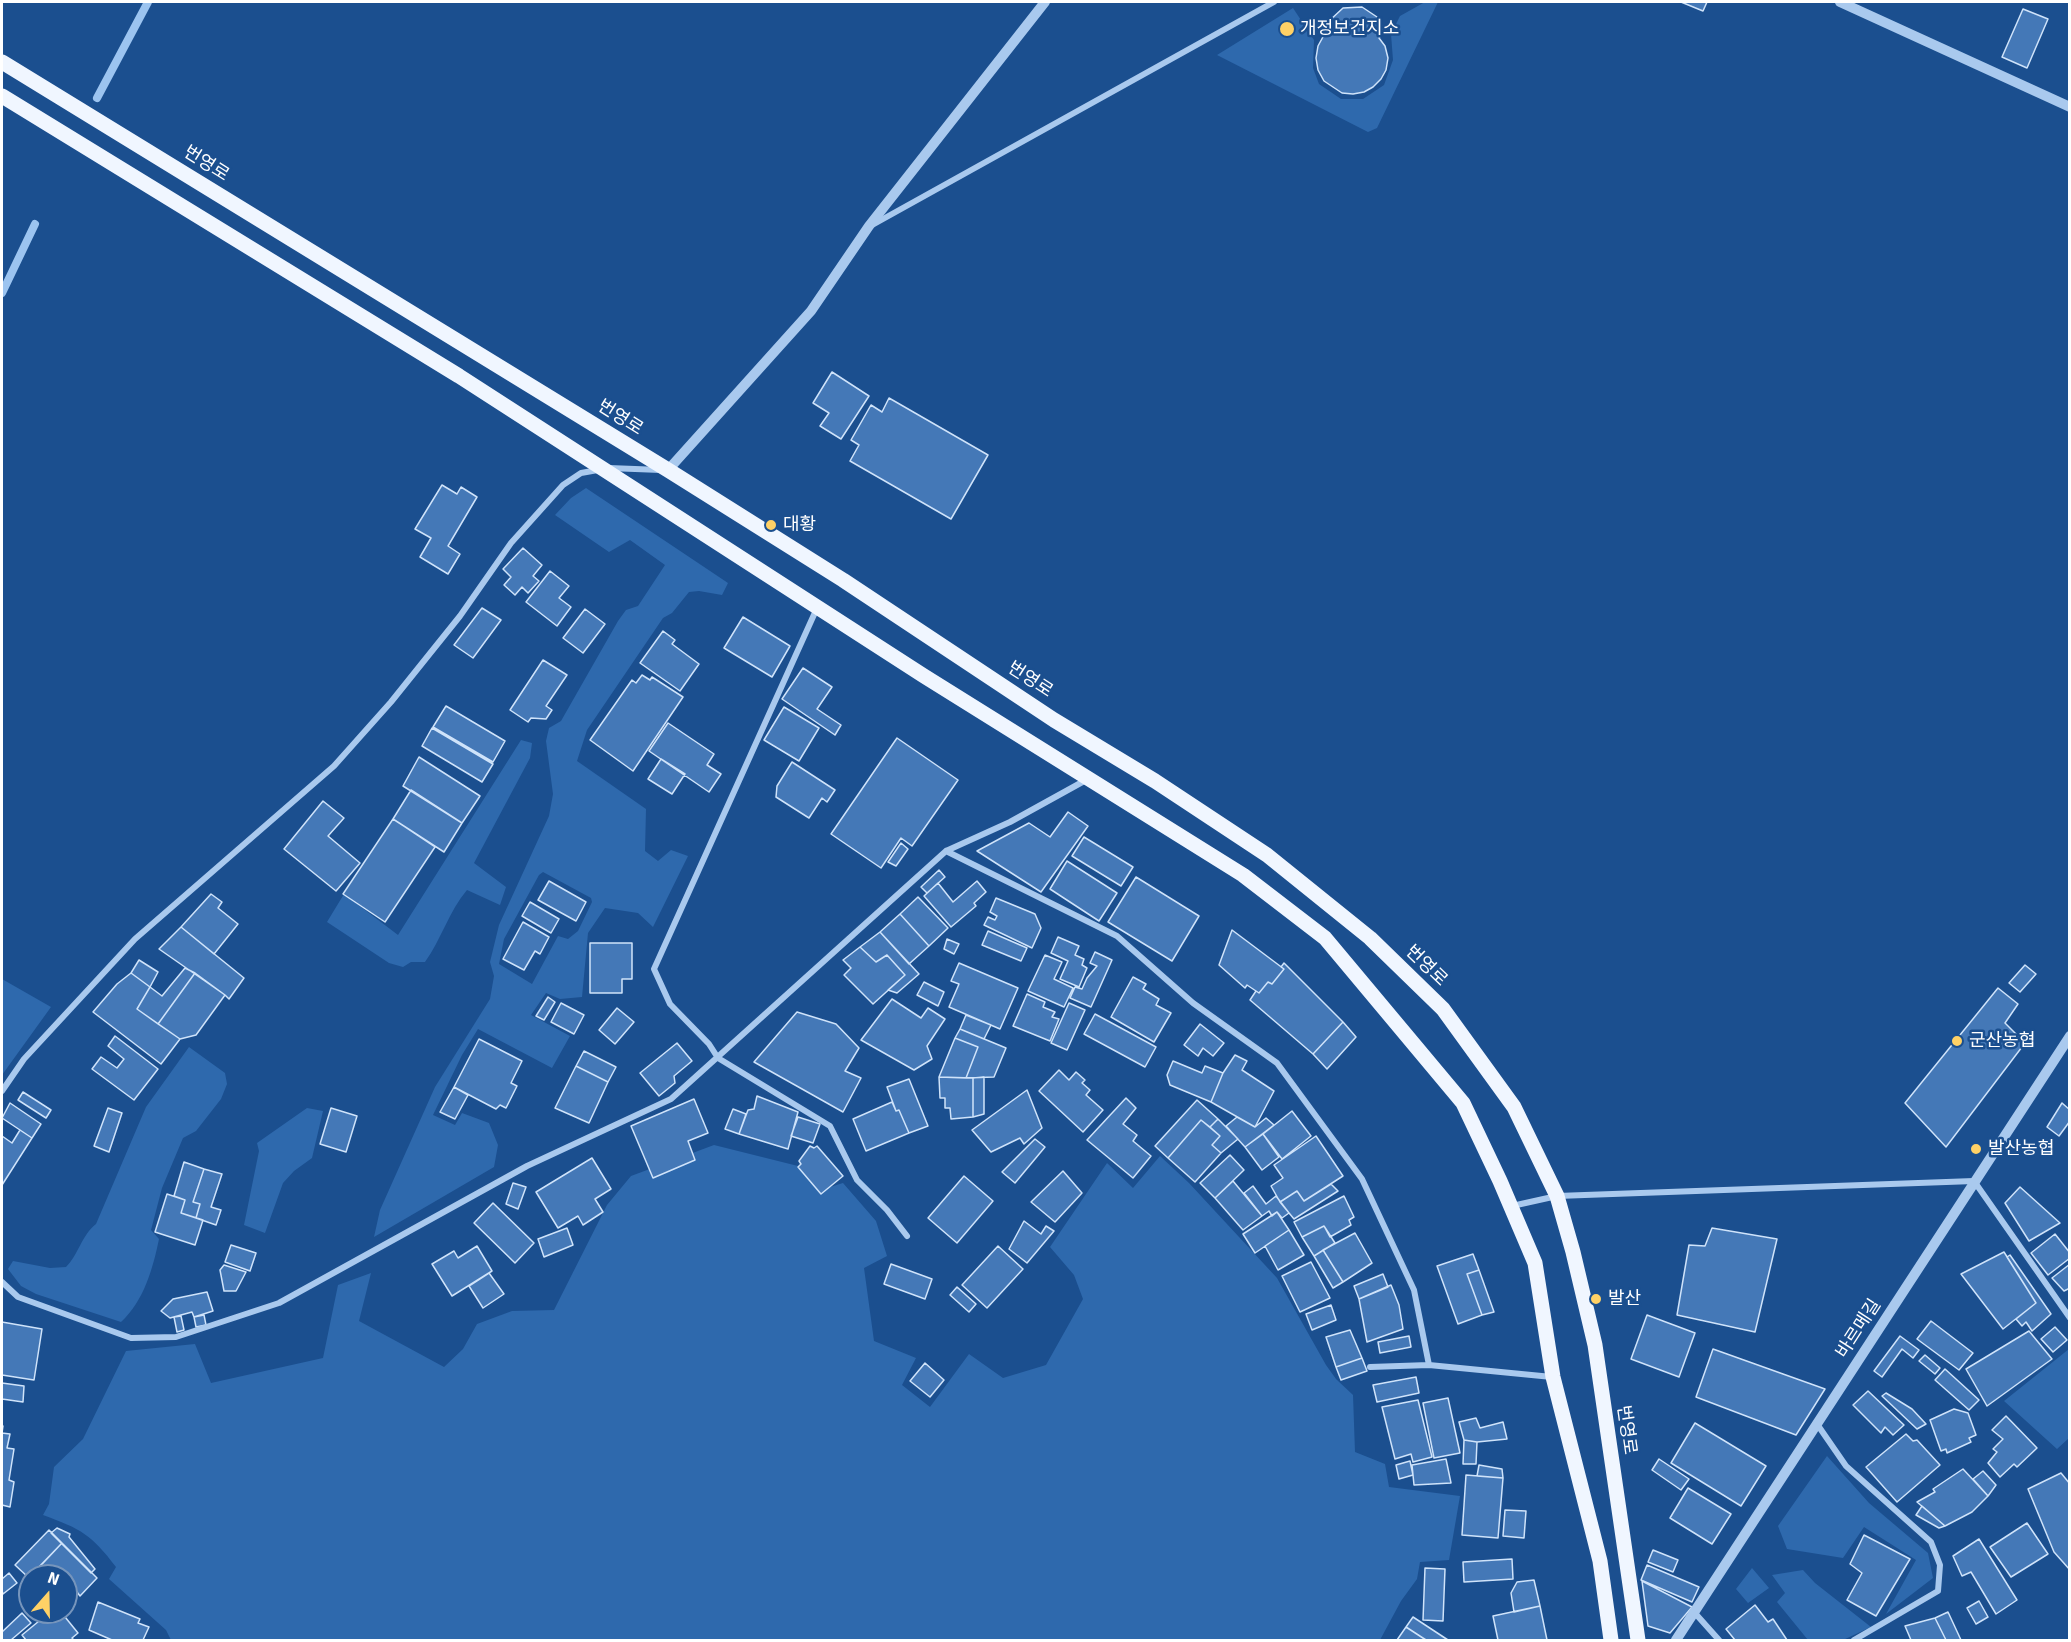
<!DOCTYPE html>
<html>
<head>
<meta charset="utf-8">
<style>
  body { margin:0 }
  #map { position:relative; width:2071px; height:1642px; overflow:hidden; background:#1b4f8f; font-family:Signika,sans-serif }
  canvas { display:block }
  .frame { position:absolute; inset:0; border:3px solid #fff; pointer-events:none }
  .north { position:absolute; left:18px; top:1564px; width:60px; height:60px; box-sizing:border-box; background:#1b4f8f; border:2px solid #7695bc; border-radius:50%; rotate:20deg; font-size:16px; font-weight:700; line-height:24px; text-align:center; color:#fff }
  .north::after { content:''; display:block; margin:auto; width:21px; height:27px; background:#ffd166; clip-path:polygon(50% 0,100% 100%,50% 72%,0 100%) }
</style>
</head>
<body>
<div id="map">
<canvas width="2071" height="1642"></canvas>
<div class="frame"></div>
<div class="north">N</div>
</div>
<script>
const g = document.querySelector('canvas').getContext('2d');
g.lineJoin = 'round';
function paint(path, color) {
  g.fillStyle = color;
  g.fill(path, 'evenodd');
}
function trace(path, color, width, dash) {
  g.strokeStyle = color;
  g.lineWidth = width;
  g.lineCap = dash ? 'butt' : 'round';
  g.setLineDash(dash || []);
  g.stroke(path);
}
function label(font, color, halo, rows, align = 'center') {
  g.font = font + ' Signika,"Noto Sans KR",sans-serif';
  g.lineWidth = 5;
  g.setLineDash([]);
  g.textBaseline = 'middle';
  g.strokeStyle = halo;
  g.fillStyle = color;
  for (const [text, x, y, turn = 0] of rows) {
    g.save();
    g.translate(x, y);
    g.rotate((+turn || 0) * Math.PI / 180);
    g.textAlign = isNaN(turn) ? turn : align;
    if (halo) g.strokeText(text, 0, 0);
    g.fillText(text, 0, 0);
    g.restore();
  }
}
const green = new Path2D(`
  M1425,2H1438L1377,128L1368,132L1217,55L1293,8L1314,40L1313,68L1319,84L1341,99H1363L1384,85L1393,60L1391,34L1400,16Z
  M586,488L728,583L722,595L699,591L689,592L672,613L663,618L587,730L577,761L646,809L645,851L658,861L671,850L688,856L653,927L638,913L605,908L588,933L582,997L560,999L546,993L531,1015L570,1036L552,1068L478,1029L462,1055L433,1115L455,1125L462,1113L489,1123L498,1145L494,1167L374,1237L380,1210L435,1087L490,999L494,976L490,962L499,925L549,816L553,794L546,741L549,728L561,721L618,621L626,610L638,606L665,565L630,540L609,552L555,515L571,498ZM543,872L591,898L592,902L578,931L568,939L558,936L532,984L499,964L504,939L539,875Z
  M521,740L532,743L530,758L474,863L506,887L500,905L467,890C449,911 441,940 425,962H411L403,967L389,963L327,922L344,894L398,935Z
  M2,979L51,1007L2,1075Z
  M189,1047L225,1073L227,1084L221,1099L196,1131L183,1138L162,1188L151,1230L159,1239C153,1268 144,1301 121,1322L36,1294L21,1286L8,1269L13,1261L50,1268L66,1267C79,1254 81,1236 96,1224L146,1107Z
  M307,1108L323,1111L312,1158L294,1171L283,1183L265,1233L244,1225L259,1151L257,1143Z
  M714,1145L810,1169L827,1188L843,1183L876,1221L887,1256L864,1268L874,1341L916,1358L902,1385L930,1407L969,1354L1003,1378L1046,1365L1083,1299L1074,1275L1050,1247L1107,1163L1133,1188L1160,1156L1189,1183L1277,1278L1326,1365L1336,1379L1353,1395L1355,1452L1385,1464L1389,1487L1460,1496L1449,1560L1420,1562L1417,1579L1401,1601L1380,1640H171L166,1630L109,1579L116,1567C91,1534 81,1529 43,1515L49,1504L54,1467L83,1439L126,1351L195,1344L211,1383L323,1358L338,1285L371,1273L359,1321L444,1367L463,1349L477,1324L512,1311L554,1310L607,1205L631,1176Z
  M2069,1349V1438L2057,1449L2004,1401Z
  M1827,1456L1869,1503L1928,1553L1933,1578L1886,1614L1916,1560L1864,1527L1843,1558L1787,1549L1778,1526Z
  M1752,1568L1769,1588L1748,1603L1736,1589Z
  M1803,1570L1815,1583L1871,1627L1843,1640H1808L1777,1602L1785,1593L1772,1575Z`);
const stream = new Path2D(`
  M97,98L148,2
  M2,293L35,224`);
const building = new Path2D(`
  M1681,2H1707L1703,11Z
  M1362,7L1377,17L1384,30L1379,38L1385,46L1388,58L1386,70L1381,79L1373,87L1364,92L1353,94L1342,93L1324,81L1318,70L1316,58L1318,46L1324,35L1328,22L1343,8Z
  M2023,9L2048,19L2027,68L2002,57Z
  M832,372L869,396L841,439L820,426L829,413L813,403Z
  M889,398L988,455L951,519L850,461L859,445L851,440L871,405L882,412Z
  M442,485L457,494L461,487L477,497L448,546L460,554L448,574L420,557L431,538L415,529Z
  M523,548L542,565L533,576L539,581L528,593L522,587L515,595L504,585L511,577L503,569Z
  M550,571L569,586L559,598L571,607L557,626L526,602Z
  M482,608L501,620L473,658L454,645Z
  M585,609L605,624L583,653L563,638Z
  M743,617L790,646L772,677L724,648Z
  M663,631L675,640L672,644L699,664L680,691L640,663Z
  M543,660L567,675L546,706L552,710L546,719L531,718L528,722L510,710Z
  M803,668L832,687L817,709L841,725L835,735L782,699Z
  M642,675L650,680L652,677L683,697L633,771L590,740L632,680L636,683Z
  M446,706L505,741L493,762L433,727Z
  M784,707L819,728L799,761L764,740Z
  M668,723L714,754L707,765L721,774L709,792L649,751Z
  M432,728L493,764L482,782L422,746Z
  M897,738L958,780L912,846L901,838L881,868L831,834Z
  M419,757L480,796L462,823L403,786Z
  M661,759L685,774L672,794L648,779Z
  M792,762L835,790L827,802L822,798L809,818L776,797L777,786Z
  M411,790L462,823L444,852L393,819Z
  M323,801L344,818L328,836L360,863L336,891L284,849Z
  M1068,812L1088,826L1041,892L977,851L1029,823L1050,837Z
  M393,819L435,847L385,922L343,894Z
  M1084,837L1133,867L1121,886L1072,856Z
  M901,843L908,849L896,866L888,862Z
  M1067,861L1117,893L1099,921L1050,889Z
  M939,870L945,877L927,893L921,887Z
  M1136,877L1199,916L1172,961L1108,922Z
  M549,881L586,902L576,921L538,900Z
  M977,881L986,892L974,903L976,906L951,927L924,896L938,883L953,902Z
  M211,894L222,902L218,908L238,924L214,954L181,927Z
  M918,897L948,928L929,946L900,914Z
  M996,898L1035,914L1041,928L1032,948L984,925L988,917L995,920L997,916L990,912Z
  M530,902L559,919L551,933L522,916Z
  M900,914L929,946L909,964L880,932Z
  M523,922L549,937L540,954L535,951L524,970L503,959Z
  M181,927L244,978L229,999L225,995L159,949Z
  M1232,930L1284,969L1272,984L1268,982L1259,993L1247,985L1245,988L1219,965Z
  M988,931L1027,948L1021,961L982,945Z
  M880,932L919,974L897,993L888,990L905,975L887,955L876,962L860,947Z
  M1058,937L1079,946L1075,955L1084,959L1082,965L1087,968L1079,987L1060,979L1068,961L1051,953Z
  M947,939L959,944L954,954L944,949Z
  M590,943H632V979H622V993H590Z
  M860,947L876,962L887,955L905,975L873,1004L844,975L851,968L843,960Z
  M1095,952L1112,960L1091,1007L1070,998L1075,987L1082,989L1087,978L1097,966L1090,963Z
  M1045,955L1062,962L1054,979L1073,988L1064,1007L1028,991Z
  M139,960L158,972L150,987L131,973Z
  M959,963L1018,988L1000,1029L949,1007L959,984L951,981Z
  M1284,963L1343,1022L1313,1054L1250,1000L1256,991L1259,993L1268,982L1272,984L1284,969L1281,967Z
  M2025,965L2036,974L2020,992L2009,983Z
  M185,968L195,973L158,1024L137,1009L150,987L162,996Z
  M131,973L150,987L137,1009L180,1039L161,1064L93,1012L117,984Z
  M195,973L225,995L196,1035L180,1039L158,1024Z
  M1133,977L1146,984L1143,989L1159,999L1156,1005L1171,1013L1154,1042L1111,1017Z
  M924,982L944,992L938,1006L917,995Z
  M1998,988L2018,1004L2005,1023L2025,1043L1946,1147L1905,1103Z
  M1027,994L1045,1002L1043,1007L1055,1012L1052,1017L1059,1019L1050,1041L1013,1026Z
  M548,997L555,1002L544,1020L536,1016Z
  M892,999L921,1018L928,1008L945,1019L927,1046L932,1059L914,1070L861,1040Z
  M561,1003L584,1015L574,1034L551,1022Z
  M1069,1003L1085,1010L1067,1050L1051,1043Z
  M617,1008L634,1022L615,1044L599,1030Z
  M797,1012L836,1024L859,1048L845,1071L861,1078L843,1112L754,1062Z
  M1095,1014L1156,1047L1145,1067L1084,1034Z
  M966,1015L991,1025L984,1039L960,1029Z
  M1343,1022L1356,1037L1327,1069L1313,1054Z
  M1200,1024L1224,1043L1213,1056L1203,1048L1198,1056L1184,1045Z
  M960,1029L1006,1048L994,1077L966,1078L978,1047L955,1038Z
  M115,1036L158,1069L134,1100L92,1069L101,1057L117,1068L124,1059L108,1046Z
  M955,1038L978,1047L966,1078L939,1077Z
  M479,1039L522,1061L511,1083L517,1086L506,1108L500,1105L496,1109L454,1087Z
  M677,1043L692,1061L674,1076L675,1083L659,1096L640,1073Z
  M584,1051L616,1067L608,1082L576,1066Z
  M1235,1055L1247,1061L1242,1070L1274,1091L1255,1127L1211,1102L1223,1073Z
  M1173,1061L1202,1073L1205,1066L1223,1073L1211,1102L1170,1085L1167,1075Z
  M576,1066L608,1082L589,1123L555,1108Z
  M1059,1070L1069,1080L1076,1072L1085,1080L1082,1083L1090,1090L1086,1095L1103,1110L1083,1132L1039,1091Z
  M939,1077L973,1078V1117L951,1119L950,1108H945V1098H940Z
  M984,1077V1114L973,1117V1078Z
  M909,1079L928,1126L909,1133L899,1110L896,1111L887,1087Z
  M454,1087L468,1095L455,1119L440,1112Z
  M1027,1090L1042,1128L1024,1144L1020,1138L991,1152L972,1130Z
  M23,1092L51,1110L46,1118L18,1100Z
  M757,1096L798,1112L788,1149L739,1134L748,1110L754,1109Z
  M1126,1098L1136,1108L1123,1124L1137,1135L1133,1141L1151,1156L1133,1178L1087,1140Z
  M694,1099L708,1133L688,1141L695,1160L653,1178L631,1126Z
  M1197,1100L1218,1119L1210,1127L1201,1120L1168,1158L1155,1146Z
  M892,1102L896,1111L899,1110L909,1133L866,1151L853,1119Z
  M10,1103L41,1124L32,1138L2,1118Z
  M2062,1103L2070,1110V1121L2059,1136L2047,1127Z
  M108,1108L122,1113L109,1152L94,1146Z
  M331,1108L357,1116L346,1152L320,1144Z
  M733,1109L746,1114L739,1134L725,1129Z
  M1292,1111L1311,1136L1282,1159L1263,1134Z
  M798,1117L820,1124L813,1143L791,1136Z
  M1237,1117L1255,1127L1266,1118L1274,1125L1245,1147L1226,1126Z
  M1218,1119L1238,1139L1221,1153L1212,1145L1220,1136L1210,1127Z
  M1201,1120L1220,1136L1212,1145L1221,1153L1195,1182L1168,1158Z
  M20,1130L32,1138L2,1185V1136L12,1143Z
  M1263,1134L1279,1157L1262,1170L1245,1147Z
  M1316,1136L1343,1176L1304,1201L1297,1191L1280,1202L1271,1186L1283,1178L1274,1165Z
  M1035,1139L1045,1147L1015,1183L1002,1172Z
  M810,1146L814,1148L817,1146L843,1176L821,1194L798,1167L801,1164L799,1161Z
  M1230,1155L1244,1170L1215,1198L1200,1183Z
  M592,1158L611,1189L595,1199L603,1212L583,1225L578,1216L558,1228L536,1192Z
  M184,1162L204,1169L193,1202L200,1204L196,1218L181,1213L185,1200L174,1196Z
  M204,1169L222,1174L211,1207L221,1210L216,1225L196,1218L200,1204L193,1202Z
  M1063,1171L1082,1193L1055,1222L1031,1202Z
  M964,1176L993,1201L957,1243L928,1218Z
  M1233,1181L1262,1216L1243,1230L1215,1198Z
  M513,1183L526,1187L518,1209L506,1204Z
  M1331,1184L1338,1191L1294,1219L1280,1202L1297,1191L1304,1201Z
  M1253,1186L1266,1204L1276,1196L1289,1213L1282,1218L1277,1212L1272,1216L1269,1211L1262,1216L1244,1193Z
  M2020,1187L2060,1223L2029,1241L2005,1203Z
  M167,1194L185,1200L181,1213L203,1220L195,1245L155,1232Z
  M1344,1196L1354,1217L1349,1220L1351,1225L1330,1237L1324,1226L1302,1237L1294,1222Z
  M493,1203L534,1243L515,1263L474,1223Z
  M1277,1212L1289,1230L1255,1253L1243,1234Z
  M1024,1221L1041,1234L1046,1226L1054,1231L1027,1263L1009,1249Z
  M1324,1226L1335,1243L1314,1256L1302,1237Z
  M567,1228L573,1245L544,1257L538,1239Z
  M1712,1228L1777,1239L1755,1332L1677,1315L1689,1245L1705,1246Z
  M1289,1230L1304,1255L1278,1270L1265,1246Z
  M1355,1233L1372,1263L1343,1282L1323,1250Z
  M2055,1234L2070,1253V1258L2048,1275L2031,1253Z
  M231,1245L256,1253L250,1271L225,1262Z
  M477,1246L492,1271L452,1296L432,1264L454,1251L458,1258Z
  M998,1246L1023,1269L987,1308L962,1285Z
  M1323,1250L1343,1282L1333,1288L1314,1256Z
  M2004,1252L2036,1303L2003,1329L1961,1274Z
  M1473,1254L1479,1270L1467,1274L1482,1315L1458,1324L1437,1266Z
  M2010,1255L2051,1314L2032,1331L2026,1322L2022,1326L2016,1319L2036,1303L2007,1257Z
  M1311,1262L1330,1298L1300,1312L1282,1276Z
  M891,1264L932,1279L925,1299L884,1284Z
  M2070,1264V1288L2064,1291L2052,1278Z
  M224,1265L246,1272L236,1291H224L220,1270Z
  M1479,1270L1494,1312L1482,1315L1467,1274Z
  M489,1273L504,1294L483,1308L469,1286Z
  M1383,1274L1388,1287L1359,1299L1354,1286Z
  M1391,1285L1399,1305L1403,1329L1367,1342L1359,1299Z
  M957,1287L976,1304L969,1312L950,1295Z
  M207,1292L213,1311L194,1317L192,1312L170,1318L161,1311L173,1299Z
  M1331,1305L1336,1320L1312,1330L1306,1314Z
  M204,1315L206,1325L196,1327L194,1317Z
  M1647,1315L1695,1333L1679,1377L1631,1359Z
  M181,1316L184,1330L177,1332L174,1317Z
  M1931,1321L1973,1353L1959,1370L1917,1339Z
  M2,1322L42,1329L34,1380L2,1375Z
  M2055,1327L2067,1340L2053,1352L2041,1339Z
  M1350,1330L1362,1358L1336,1367L1326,1337Z
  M2029,1331L2052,1359L1987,1406L1966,1369Z
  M1409,1336L1411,1347L1380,1353L1378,1342Z
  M1900,1336L1919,1350L1913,1358L1902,1349L1882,1377L1874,1371Z
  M1713,1349L1825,1389L1796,1435L1696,1397Z
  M1925,1355L1940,1368L1935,1374L1919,1361Z
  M1362,1358L1367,1371L1341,1380L1336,1367Z
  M925,1363L944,1380L930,1397L910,1381Z
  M1945,1369L1979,1400L1969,1410L1935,1380Z
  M1416,1377L1419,1393L1377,1402L1373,1385Z
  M2,1383L24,1386L23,1402L2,1399Z
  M1868,1391L1904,1425L1893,1435L1885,1427L1881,1433L1853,1405Z
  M1886,1393L1912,1409L1926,1424L1917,1429L1882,1396Z
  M1448,1398L1460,1453L1434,1458L1423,1403Z
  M1418,1400L1432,1457L1413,1462L1411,1454L1395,1459L1382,1407Z
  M1954,1409L1968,1413L1976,1435L1969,1438L1971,1442L1947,1453L1946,1449L1941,1451L1930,1420Z
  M2006,1416L2037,1448L2017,1467L2014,1464L2000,1477L1988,1463L1997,1452L1993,1449L2003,1439L1992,1430Z
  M1476,1418L1480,1428L1503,1422L1507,1439L1477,1442L1464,1440L1459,1422Z
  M1695,1423L1766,1466L1741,1506L1671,1463Z
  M2,1426H3L2,1433L10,1434L7,1448L14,1449L9,1480L14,1482L10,1507L2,1505Z
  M1906,1434L1913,1441L1917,1440L1940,1465L1897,1502L1866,1467Z
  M1464,1440L1477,1442L1476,1464H1463Z
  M1446,1459L1451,1483L1414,1485L1412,1465Z
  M1659,1459L1689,1479L1681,1490L1652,1470Z
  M1410,1461L1413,1475L1399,1479L1396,1465Z
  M1479,1465L1502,1469L1503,1478L1477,1476Z
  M1963,1469L1988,1496L1972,1512L1945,1526L1917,1502L1935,1492L1933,1489Z
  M1983,1471L1996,1485L1988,1496L1973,1479Z
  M2061,1473L2070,1484V1570L2054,1552L2028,1489Z
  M1466,1475L1503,1478L1498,1538L1462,1535Z
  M1688,1488L1731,1514L1712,1544L1670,1518Z
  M1922,1506L1945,1526L1939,1528L1916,1515Z
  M1505,1510L1526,1511L1524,1538L1503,1536Z
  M2027,1523L2048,1554L2011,1577L1990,1547Z
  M57,1528L70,1534L69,1537L95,1569L91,1573L51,1533Z
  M49,1530L62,1543L29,1578L15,1565Z
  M1864,1535L1910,1559L1876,1616L1847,1600L1862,1573L1850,1564Z
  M1979,1539L2017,1600L1996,1614L1971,1572L1962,1576L1953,1556Z
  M62,1543L97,1578L80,1596L77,1592L71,1598L66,1593V1576H42L36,1570Z
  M1653,1550L1678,1560L1673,1572L1648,1562Z
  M1512,1559L1513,1579L1464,1582L1463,1562Z
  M1647,1565L1699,1587L1692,1602L1641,1580Z
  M1425,1568L1445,1569L1443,1621L1423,1620Z
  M9,1573L17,1583L3,1594L2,1591V1579Z
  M1534,1580L1540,1606L1514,1612L1511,1593L1517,1582Z
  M1642,1581L1692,1607L1670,1633L1648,1626Z
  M1979,1601L1988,1617L1976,1624L1967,1608Z
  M98,1602L140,1619L138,1623L149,1627L143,1640H112L89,1630Z
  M1755,1605L1768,1622L1773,1619L1787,1640H1735L1726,1629Z
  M1540,1606L1547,1640H1498L1493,1616Z
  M50,1612H61L78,1633L72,1638L74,1640H26L22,1635Z
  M1948,1612L1961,1640H1946L1935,1618Z
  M22,1613L31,1623L11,1640H2V1632Z
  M1413,1617L1448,1640H1426L1406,1627Z
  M1935,1618L1946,1640H1911L1905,1626Z
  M1406,1627L1426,1640H1397Z`);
const minor = new Path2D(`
  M874,224L1274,2
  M817,608L654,969L670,1004L709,1044L718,1058L830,1126L857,1180L887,1210L907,1236
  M946,851L1117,936L1193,1003L1277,1063L1362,1179L1414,1290L1429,1365
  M2,1091L24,1059L135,939L334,766L391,702L460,616L511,543L563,485L581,473L609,468L661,470
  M1512,1206L1557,1196L1974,1181L2070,1318
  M2,1282L18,1297L131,1338L176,1337L279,1303L527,1166L671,1099L946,851L1010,822L1086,780
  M1370,1367L1429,1365L1552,1377
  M1817,1424L1846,1466L1931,1542L1940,1565L1938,1591L1854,1640
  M1694,1612L1719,1640`);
const tertiary = new Path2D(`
  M1840,2L2070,107
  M668,470L811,311L869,226L1045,2
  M1676,1640L2070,1036`);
const primary = new Path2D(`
  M2,62L668,470L843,580L1054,720L1155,781L1267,855L1370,938L1443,1009L1514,1107L1557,1196L1573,1252L1595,1345L1638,1640
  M2,96L459,376L924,676L1243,875L1325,938L1463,1103L1500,1181L1535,1263L1553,1377L1600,1561L1611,1640`);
const markers = [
  [1287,29,8,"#ffd166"],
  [771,525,6,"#ffd166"],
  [1957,1041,6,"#ffd166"],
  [1976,1149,6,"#ffd166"],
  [1596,1299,6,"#ffd166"]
];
const poiNames = [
  ["개정보건지소",1300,29],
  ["대황",783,525],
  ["군산농협",1969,1041],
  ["발산농협",1988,1149],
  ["발산",1608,1299]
];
const streetNames = [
  ["번영로",206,164,32],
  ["번영로",620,418,32],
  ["번영로",1030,680,33],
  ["번영로",1426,966,44],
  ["바르메길",1859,1329,-57],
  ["번영로",1626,1430,82]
];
paint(green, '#2e69ad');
trace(stream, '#9cc4f0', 8);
paint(building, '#4478b7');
trace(building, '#cfe3fa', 1.5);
trace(minor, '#a9c9ee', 6);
trace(tertiary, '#a9c9ee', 10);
trace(primary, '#f0f6ff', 15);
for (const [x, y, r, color] of markers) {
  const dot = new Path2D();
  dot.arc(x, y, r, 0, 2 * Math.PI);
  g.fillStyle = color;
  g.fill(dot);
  trace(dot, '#1b4f8f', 2);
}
label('18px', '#fff', '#1b4f8f', poiNames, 'left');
label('18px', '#fff', '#1b4f8f', streetNames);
</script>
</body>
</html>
